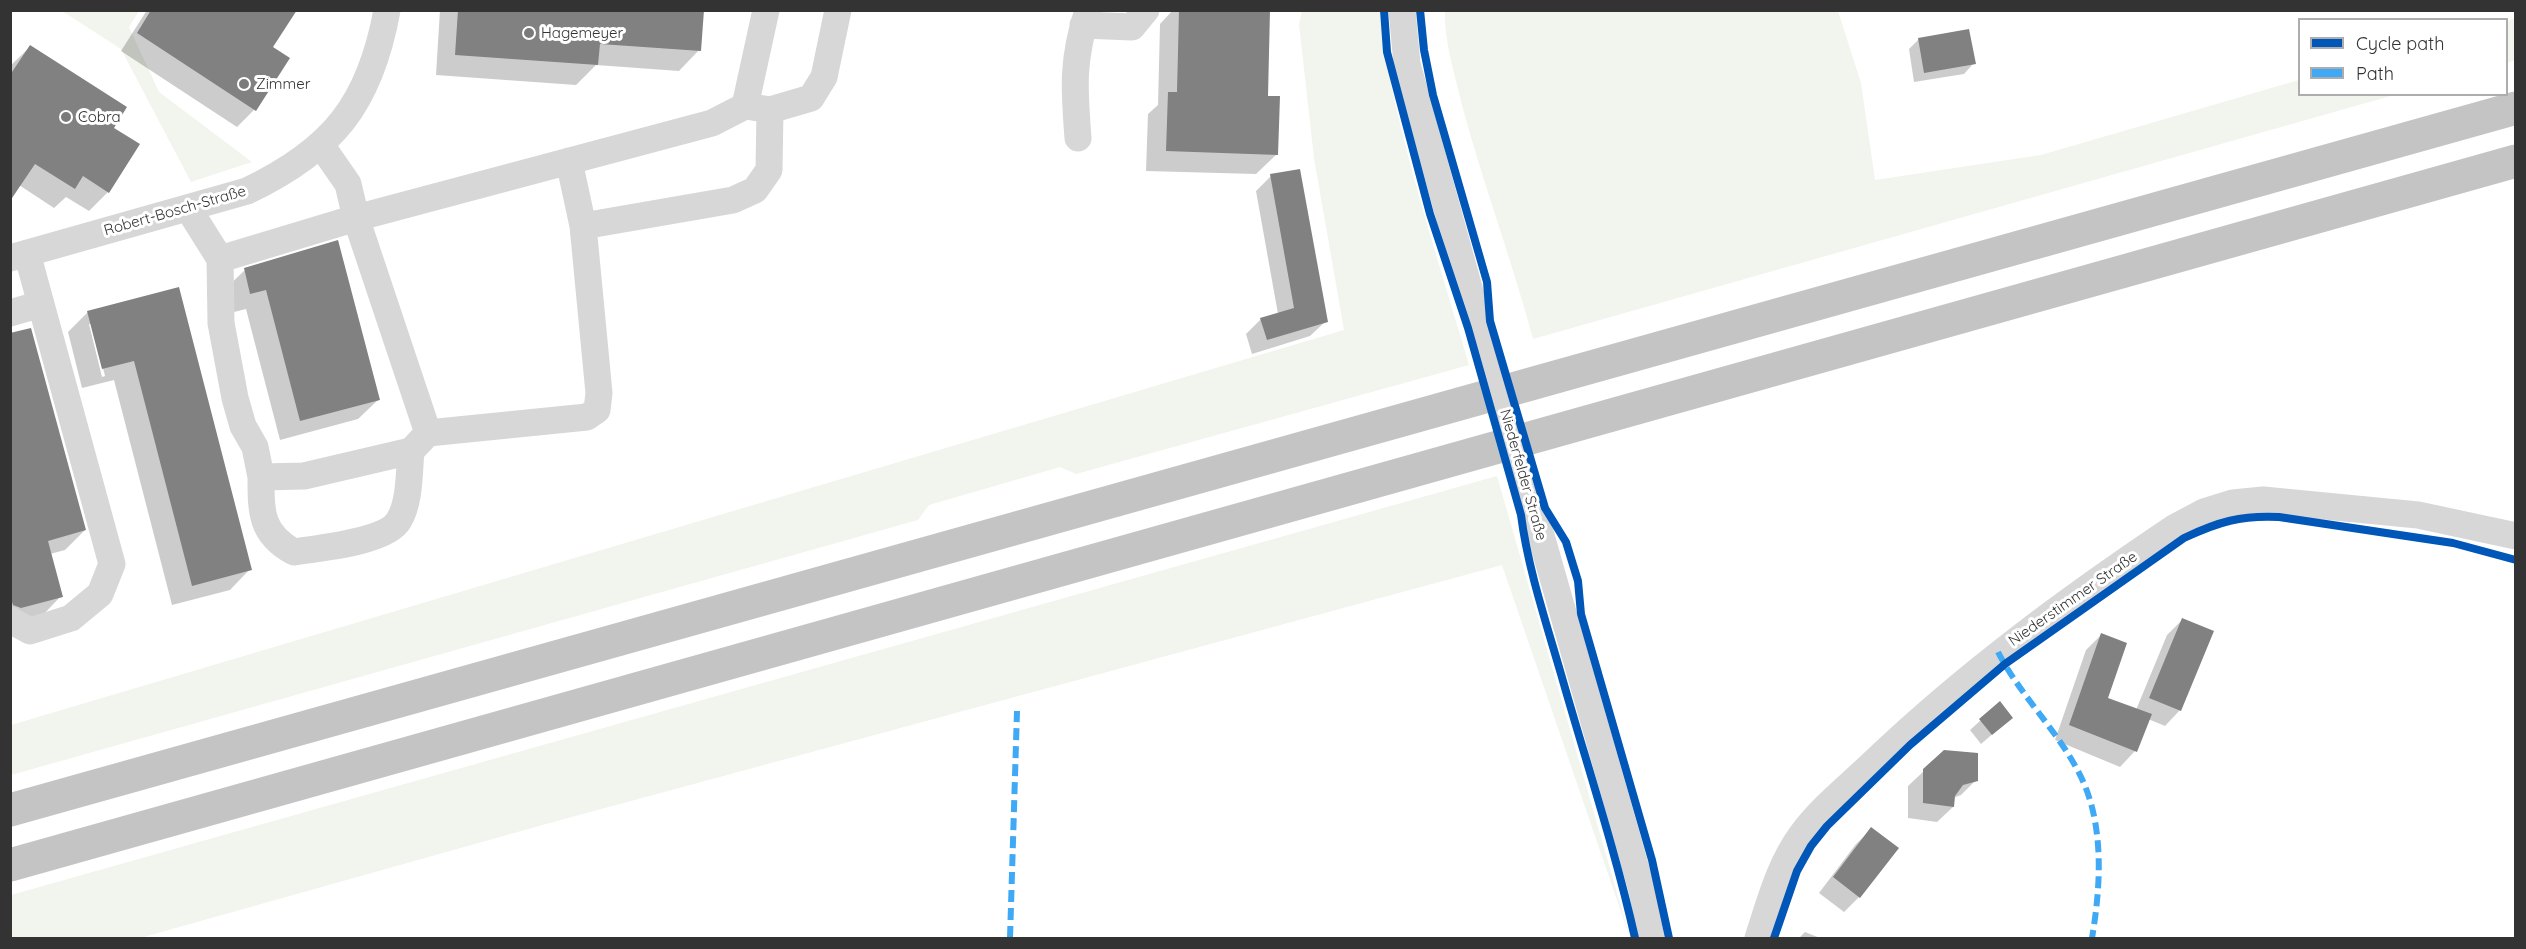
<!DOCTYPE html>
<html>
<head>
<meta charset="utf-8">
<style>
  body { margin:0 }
  #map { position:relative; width:2526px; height:949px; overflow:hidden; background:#fff; font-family:Quicksand,sans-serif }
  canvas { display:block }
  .frame { position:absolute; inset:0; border:12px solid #333; pointer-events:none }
  .legend { position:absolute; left:2298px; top:18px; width:210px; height:78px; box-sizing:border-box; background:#fff; border:2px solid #adadad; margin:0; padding:8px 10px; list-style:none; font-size:18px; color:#333 }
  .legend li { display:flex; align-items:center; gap:12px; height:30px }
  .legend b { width:30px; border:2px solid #adadad }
</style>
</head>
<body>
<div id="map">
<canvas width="2526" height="949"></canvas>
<div class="frame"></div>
<ul class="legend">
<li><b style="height:8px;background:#0057b8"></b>Cycle path</li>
<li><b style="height:8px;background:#3fa9f5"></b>Path</li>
</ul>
</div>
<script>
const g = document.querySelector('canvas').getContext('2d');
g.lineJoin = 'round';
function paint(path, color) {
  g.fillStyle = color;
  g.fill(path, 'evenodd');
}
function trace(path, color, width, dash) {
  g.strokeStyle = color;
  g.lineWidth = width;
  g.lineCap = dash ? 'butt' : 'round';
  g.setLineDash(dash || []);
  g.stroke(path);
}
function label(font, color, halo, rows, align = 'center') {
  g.font = font + ' Quicksand,sans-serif';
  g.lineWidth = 6;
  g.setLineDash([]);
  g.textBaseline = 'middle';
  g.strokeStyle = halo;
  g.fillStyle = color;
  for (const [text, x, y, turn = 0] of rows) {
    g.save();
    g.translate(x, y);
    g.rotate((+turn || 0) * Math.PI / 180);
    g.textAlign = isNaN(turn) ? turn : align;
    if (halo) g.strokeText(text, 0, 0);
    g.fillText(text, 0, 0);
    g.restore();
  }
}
const green = new Path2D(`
  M62,11H139L129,27L159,92L252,162L191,182L121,49Z
  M1302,11H1381C1384,63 1397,112 1410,163C1428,230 1449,297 1469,365L1076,474L1060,467L929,505L918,520L11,775V725L1344,330L1314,158L1299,24Z
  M1445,11H1838L1861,83L1875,180L2041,155L2299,80L2300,94L2394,95L1533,339C1512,260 1483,184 1462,105C1455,75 1444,42 1445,11Z
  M2515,18V60L2507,63V21Z
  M1497,476L1630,938L1502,565L546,824L140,938H11V895Z`);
const shadow = new Path2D(`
  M147,10H295L271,48L254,110L237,127L121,51Z
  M440,10H702L699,50L679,71L596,65L576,85L436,75Z
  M1173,10H1269L1266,97L1277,154L1256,174L1146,171L1148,114L1158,105L1160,24Z
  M1919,39L1974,63L1964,74L1914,82L1909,49Z
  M30,47L112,128L108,192L89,211L66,197L54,208L19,185L10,199V66Z
  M1271,176L1326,321L1310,336L1252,354L1246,334L1261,319L1278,314L1256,191Z
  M337,242L379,399L358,419L280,440L246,309L230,313L224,290L245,270Z
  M178,289L250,569L230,590L172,605L114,380L82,388L68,332L88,312ZM89,324H92L105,376L102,377Z
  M10,335L85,530L65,550L50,554L61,596L41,617L10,625Z
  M2182,620L2180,710L2165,726L2148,719L2135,751L2120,767L2055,740L2086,650L2101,635L2106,698L2136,710L2167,635Z
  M2000,703L2011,718L1981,744L1970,730Z
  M1924,771L1976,780L1961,795L1953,798V807L1937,822L1908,818V786Z
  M1872,829L1859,897L1844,912L1819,893L1856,844Z
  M1805,932L1820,938H1799Z`);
const building = new Path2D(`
  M151,10H297L273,47L290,58L256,111L137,33Z
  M458,10H704L701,51L600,44L598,65L455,55Z
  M1179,10H1270L1268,96H1280L1278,155L1166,151L1168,92H1177Z
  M1969,29L1976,64L1924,73L1918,38Z
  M30,45L127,107L114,128L140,144L109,193L83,176L75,189L35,164L10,201V75Z
  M1300,169L1328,322L1267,340L1260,318L1294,308L1270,174Z
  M338,240L380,400L300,421L266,290L250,294L244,268Z
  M179,287L252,570L192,586L134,361L102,369L87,311Z
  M31,328L86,530L48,541L63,597L21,608L13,605L10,596V333Z
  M2182,618L2214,631L2181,711L2149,698Z
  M2101,633L2127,643L2108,698L2152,714L2137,752L2069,725Z
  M2000,701L2013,718L1992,735L1979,719Z
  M1944,750L1978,753V781L1963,785L1955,796L1954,807L1923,803V769Z
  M1871,827L1899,848L1860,898L1833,877Z`);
const minor = new Path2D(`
  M1402,10L1407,64L1479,324
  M1083,25L1132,27L1146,10
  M752,107L770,110L811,98L824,77L838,10
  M1078,138C1074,87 1072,60 1088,10
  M321,145L348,184L356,218L712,123L745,106L766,10
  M569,161L583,226L733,200L755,190L769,170L770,110
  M188,208L220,259L221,323L235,398L243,426L255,447L261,477L304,476L411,451L428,433L356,218L220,259
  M10,258L247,191C333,150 370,104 387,10
  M10,313L41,304
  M428,433L587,417L597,410L599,393L583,226
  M261,477C261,513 261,534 294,552C319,548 387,542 399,520C410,502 409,472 411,451
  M1534,511L1642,890L1651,938
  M10,620L30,631L71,618L100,594L112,564L27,253
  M1758,938C1770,902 1779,865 1802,834C1821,808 1849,786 1873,763C1965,675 2068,599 2174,528L2204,512L2233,503L2263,500L2418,515L2516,536`);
const highway = new Path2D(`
  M10,810L2516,108
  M10,865L2516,161`);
const minorBridge = new Path2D(`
  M1479,324L1534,511`);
const quiet = new Path2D(`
  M1998,652C2020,695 2056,729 2078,771C2105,821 2101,885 2092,938
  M1010,938L1017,711`);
const cycleway = new Path2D(`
  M1384,10L1387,52L1430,214L1468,328L1521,515C1528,569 1546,622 1561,674C1586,762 1615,849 1635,938
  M1420,10L1424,50L1433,95L1487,282L1490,321L1545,508L1566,542L1578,581L1581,614L1652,860L1669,938
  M1774,938L1797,871L1811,846L1827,826L1910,745L2005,664L2184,538C2218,522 2241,515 2279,517L2453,543L2516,560`);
const markers = [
  [529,33,6,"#7a7a7a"],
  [244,84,6,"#7a7a7a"],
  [66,117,6,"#7a7a7a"]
];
const poiNames = [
  ["Hagemeyer",541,33],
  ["Zimmer",256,84],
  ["Cobra",78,117]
];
const streetNames = [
  ["Robert-Bosch-Straße",175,211,-16],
  ["Niederfelder Straße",1523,475,74],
  ["Niederstimmer Straße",2073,599,-35]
];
paint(green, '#f1f5ed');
paint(shadow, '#0003');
paint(building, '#818181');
trace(minor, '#d7d7d7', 27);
trace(highway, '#c4c4c4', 33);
trace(minorBridge, '#d7d7d7', 27);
trace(quiet, '#3fa9f5', 6, [12, 6]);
trace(cycleway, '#0057b8', 8);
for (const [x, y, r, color] of markers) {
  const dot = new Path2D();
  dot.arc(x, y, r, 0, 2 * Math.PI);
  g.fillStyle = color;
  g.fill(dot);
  trace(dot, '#fff', 2);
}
label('15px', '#333', '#fff', poiNames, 'left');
label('15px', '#333', '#fff', streetNames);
</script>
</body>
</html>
